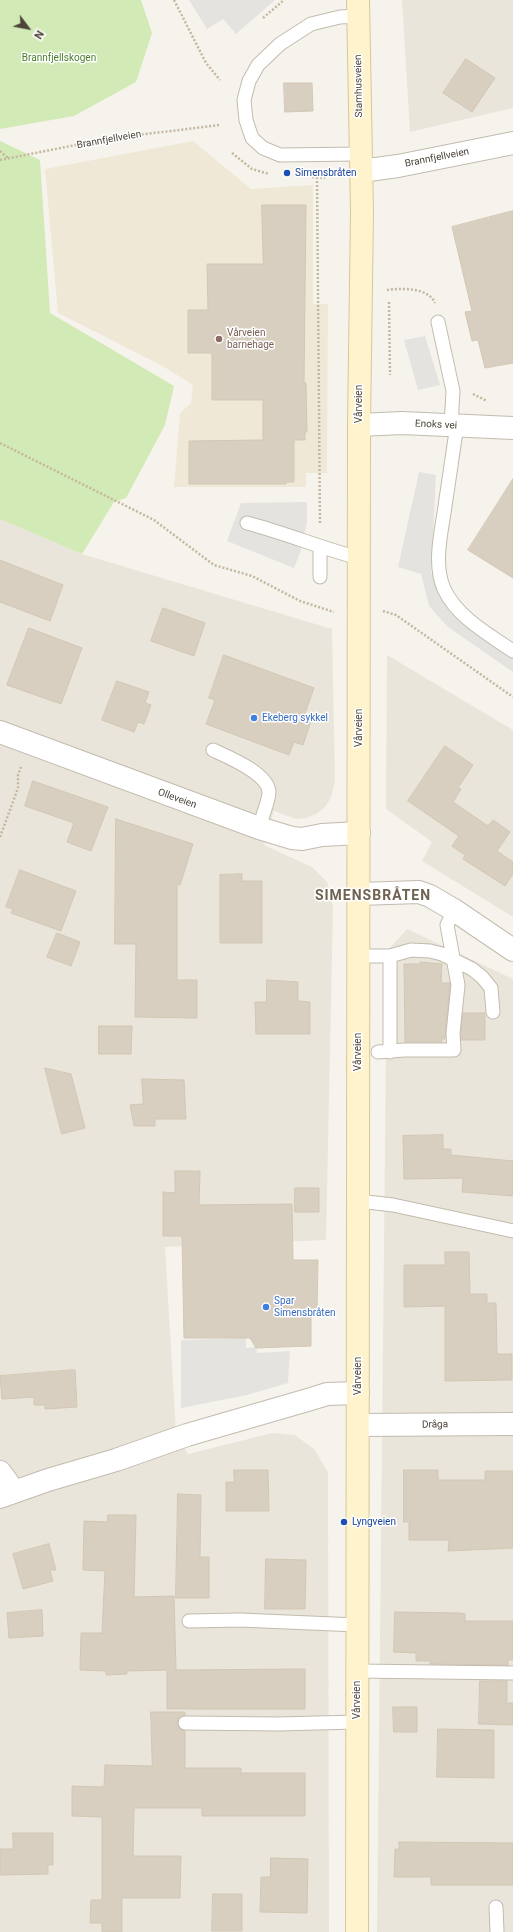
<!DOCTYPE html>
<html>
<head>
<meta charset="utf-8">
<style>
  body { margin:0 }
  #map { position:relative; width:513px; height:1932px; overflow:hidden; background:#f6f3ec; font-family:Roboto,sans-serif }
  canvas { display:block }
  .north { position:absolute; left:8px; top:8px; width:40px; height:40px; -webkit-text-stroke:3px #fff; paint-order:stroke; rotate:122deg; font-size:11px; font-weight:700; line-height:16px; text-align:center; color:#4b4439 }
  .north::after { content:''; display:block; margin:auto; width:14px; height:18px; background:#4b4439; clip-path:polygon(50% 0,100% 100%,50% 72%,0 100%) }
</style>
</head>
<body>
<div id="map">
<canvas width="513" height="1932"></canvas>
<div class="north">N</div>
</div>
<script>
const g = document.querySelector('canvas').getContext('2d');
g.lineJoin = 'round';
function paint(path, color) {
  g.fillStyle = color;
  g.fill(path, 'evenodd');
}
function trace(path, color, width, dash) {
  g.strokeStyle = color;
  g.lineWidth = width;
  g.lineCap = dash ? 'butt' : 'round';
  g.setLineDash(dash || []);
  g.stroke(path);
}
function label(font, color, halo, rows, align = 'center') {
  g.font = font + ' Roboto,sans-serif';
  g.lineWidth = 3;
  g.setLineDash([]);
  g.textBaseline = 'middle';
  g.strokeStyle = halo;
  g.fillStyle = color;
  for (const [text, x, y, turn = 0] of rows) {
    g.save();
    g.translate(x, y);
    g.rotate((+turn || 0) * Math.PI / 180);
    g.textAlign = isNaN(turn) ? turn : align;
    if (halo) g.strokeText(text, 0, 0);
    g.fillText(text, 0, 0);
    g.restore();
  }
}
const residential = new Path2D(`
  M402,0H513V108L410,132Z
  M0,519L82,554L332,629L335,781L331,797L326,806L316,814L306,818L296,819L274,811L264,845L312,867L327,882L333,906L326,1240L165,1247L176,1434L188,1454L273,1433L295,1435L314,1449L328,1472L329,1932H0Z
  M387,655L513,730V917L422,861L432,842L386,809Z
  M407,929L513,979V1932H377L387,951Z`);
const education = new Path2D(`
  M193,141L251,189L313,185V304H328L327,473H306V487H174L180,413L191,403L193,385L161,365L58,313L45,169Z`);
const green = new Path2D(`
  M0,0H141L152,33L136,82L74,116L0,129Z
  M0,141L40,160L50,313L174,386L165,425L126,498L114,502L82,554L0,519Z`);
const parking = new Path2D(`
  M189,0H275L236,34L223,19L207,29Z
  M425,336L440,385L418,390L404,340Z
  M419,472L436,475L431,574L451,590L487,633L513,649V672L448,627L429,606L421,574L398,567Z
  M307,502V522L301,550L294,568L227,541L241,503Z
  M246,1338V1348L256,1347L257,1353L290,1351L288,1383L247,1395L181,1408V1340Z`);
const building = new Path2D(`
  M466,59L495,78L472,112L443,93Z
  M284,83H312L313,111L285,112Z
  M262,205H306L304,383H306L307,432H305V440H294V482H286V484H189V441L263,440V400H212V353H188V310H208L207,264H263Z
  M513,211V363L485,368L478,340L472,341L465,312L472,311L452,227Z
  M513,479V578L468,550Z
  M0,560L63,585L50,621L0,602Z
  M163,608L205,623L194,656L151,641Z
  M29,628L82,648L61,704L7,685Z
  M224,655L314,688L304,716L312,718L303,745L294,742L289,755L206,724L215,700L209,698Z
  M117,681L149,692L145,703L151,705L144,724L138,722L134,732L102,720Z
  M445,746L473,765L458,788L461,789L453,802L488,826L493,820L510,832L497,851L513,862V874L505,886L463,859L465,855L452,846L459,836L408,801Z
  M33,781L108,807L91,851L67,842L74,823L25,806Z
  M116,819L193,844L180,885H177V980H197V1018L135,1017L136,944H115Z
  M20,870L76,891L61,931L11,913L13,909L6,907Z
  M242,874V881H262V943H220V875Z
  M57,933L80,942L71,966L47,957Z
  M420,962L442,964L441,983H450L445,1039H442V1042H405L404,964H421Z
  M267,980L298,982V1001L310,1002V1034H256L255,1002H266Z
  M463,1013H485V1040H461Z
  M99,1026H132L131,1054H99Z
  M45,1068L71,1074L85,1128L62,1134Z
  M142,1079L184,1080L186,1119H155V1126H134L130,1105L143,1104Z
  M443,1135V1149H451V1155L513,1161V1196L462,1192L463,1178L404,1179L403,1136Z
  M175,1171H200L199,1205L292,1204L293,1260H318L317,1311H311V1346L256,1348L250,1338H184L182,1236H163V1192L175,1193Z
  M295,1188H319V1212H295Z
  M445,1252H469L470,1294H487V1303H496L497,1354H512V1380L445,1381V1306L404,1307V1265H445Z
  M75,1370L77,1407L45,1409V1405H34V1397L2,1399L0,1376Z
  M234,1470H268L269,1511H226V1482H234Z
  M404,1470H438V1480H485V1471H513V1548L448,1551L449,1540H409V1522H404Z
  M178,1494L201,1495L200,1557H209V1598H176Z
  M108,1515H136L134,1597L174,1596L176,1670L305,1669V1709H167V1670L127,1671V1674L106,1675V1671L80,1670L81,1633H102L105,1571L83,1570L84,1521L107,1522Z
  M49,1544L56,1570H50L53,1581L23,1589L13,1554Z
  M266,1559L306,1560L305,1609H265Z
  M42,1610L43,1636L9,1638L7,1613Z
  M395,1612L460,1613L465,1614V1621H513V1660H508V1665L430,1664V1661H416V1653L394,1652Z
  M480,1681H507V1703H513V1725L479,1724Z
  M393,1707H417V1732H394Z
  M151,1712H185V1715L178,1719L177,1723L181,1730L185,1731V1768H241V1773H305V1816H202V1808H134L133,1856H181L180,1898H122V1932H102V1923H90L91,1900H102V1817L72,1816V1786L104,1787L105,1765L152,1766Z
  M438,1729L494,1730V1778L437,1777Z
  M13,1833H53V1865H48V1874L0,1875V1849H13Z
  M399,1842L513,1843V1885H431V1877H394L395,1849H399Z
  M271,1858L308,1859L307,1913L260,1912L261,1877H270Z
  M213,1894H242V1931H212Z`);
const path = new Path2D(`
  M174,0L206,63L220,80
  M263,18L284,0
  M0,151L8,158
  M232,153L252,169L269,174
  M0,160L106,139L219,125
  M312,177L325,178
  M317,177L320,525
  M387,290C401,288 428,287 435,303
  M389,302L390,375
  M473,394L487,401
  M0,443L154,520L214,565L252,576L300,601L334,612
  M383,611L396,615L513,697
  M0,837L18,788V775L21,767`);
const lane = new Path2D(`
  M358,16L340,17L311,24L280,44L258,65L249,81L244,100L246,120L252,138L263,148L280,155L360,154
  M438,322L453,391L451,426
  M457,426C453,450 450,474 446,499C443,526 432,562 444,589C457,617 488,634 513,651
  M247,523C285,533 321,548 359,558
  M320,577V547
  M213,750C228,757 268,773 269,792C269,801 261,819 259,828
  M358,956H390L411,950L430,951L442,954L472,969L482,977L491,988L493,1012
  M390,956V1052
  M378,1052L404,1050H454L453,1033L458,985L447,925L454,910
  M358,1201L393,1205L513,1231
  M189,1621L240,1620L357,1625
  M357,1671L513,1673
  M185,1723L278,1724L357,1722
  M496,1907L497,1932`);
const street = new Path2D(`
  M361,171L398,166L513,143
  M359,425L402,423L513,428
  M0,732L259,828L292,838L302,839L322,835L359,833
  M359,894L419,892L430,896L454,910L513,950
  M358,1425L513,1424
  M0,1472L14,1491
  M0,1497L48,1480L116,1460L187,1435L311,1399L327,1394L358,1393`);
const secondary = new Path2D(`
  M357,1932L359,425L362,212L358,0`);
const markers = [
  [287,173,4,"#1a4fb4"],
  [219,339,4,"#8d6e63"],
  [254,718,4,"#3f7fe0"],
  [266,1307,4,"#3f7fe0"],
  [344,1522,4,"#1a4fb4"]
];
const parkNames = [
  ["Brannfjellskogen",59,58]
];
const streetNames = [
  ["Stamhusveien",359,86,-91],
  ["Brannfjellveien",109,140,-10],
  ["Brannfjellveien",437,158,-11],
  ["Vårveien",359,404,-90],
  ["Enoks vei",436,425,3],
  ["Vårveien",359,728,-90],
  ["Olleveien",177,799,20],
  ["Vårveien",358,1052,-90],
  ["Vårveien",358,1376,-90],
  ["Dråga",435,1425,-1],
  ["Vårveien",357,1700,-90]
];
const transitNames = [
  ["Simensbråten",295,173],
  ["Lyngveien",352,1522]
];
const educationNames = [
  ["Vårveien",227,333],
  ["barnehage",227,345]
];
const shopNames = [
  ["Ekeberg sykkel",262,718],
  ["Spar",274,1301],
  ["Simensbråten",274,1313]
];
const districtNames = [
  ["SIMENSBRÅTEN",373,896]
];
paint(residential, '#eae5da');
paint(education, '#efe8d6');
paint(green, '#d2eab5');
paint(parking, '#e5e3e0');
paint(building, '#d8cfc1');
trace(building, '#d3c7b4', 1);
trace(lane, '#c2bbae', 15);
trace(street, '#c2bbae', 24);
trace(secondary, '#d6c79b', 24);
trace(path, '#c4b79f', 2.5, [2, 2]);
trace(lane, '#fff', 13);
trace(street, '#fff', 22);
trace(secondary, '#fff3cd', 22);
for (const [x, y, r, color] of markers) {
  const dot = new Path2D();
  dot.arc(x, y, r, 0, 2 * Math.PI);
  g.fillStyle = color;
  g.fill(dot);
  trace(dot, '#fff', 1.5);
}
label('10px', '#4a7f2a', '#fff', parkNames);
label('10px', '#4b4439', '#fff', streetNames);
label('10px', '#164399', '#fff', transitNames, 'left');
label('10px', '#785e54', '#fff', educationNames, 'left');
label('10px', '#366cbe', '#fff', shopNames, 'left');
g.letterSpacing = '1px';
label('bold 14px', '#6e6250', '#fff', districtNames);
g.letterSpacing = '0px';
</script>
</body>
</html>
